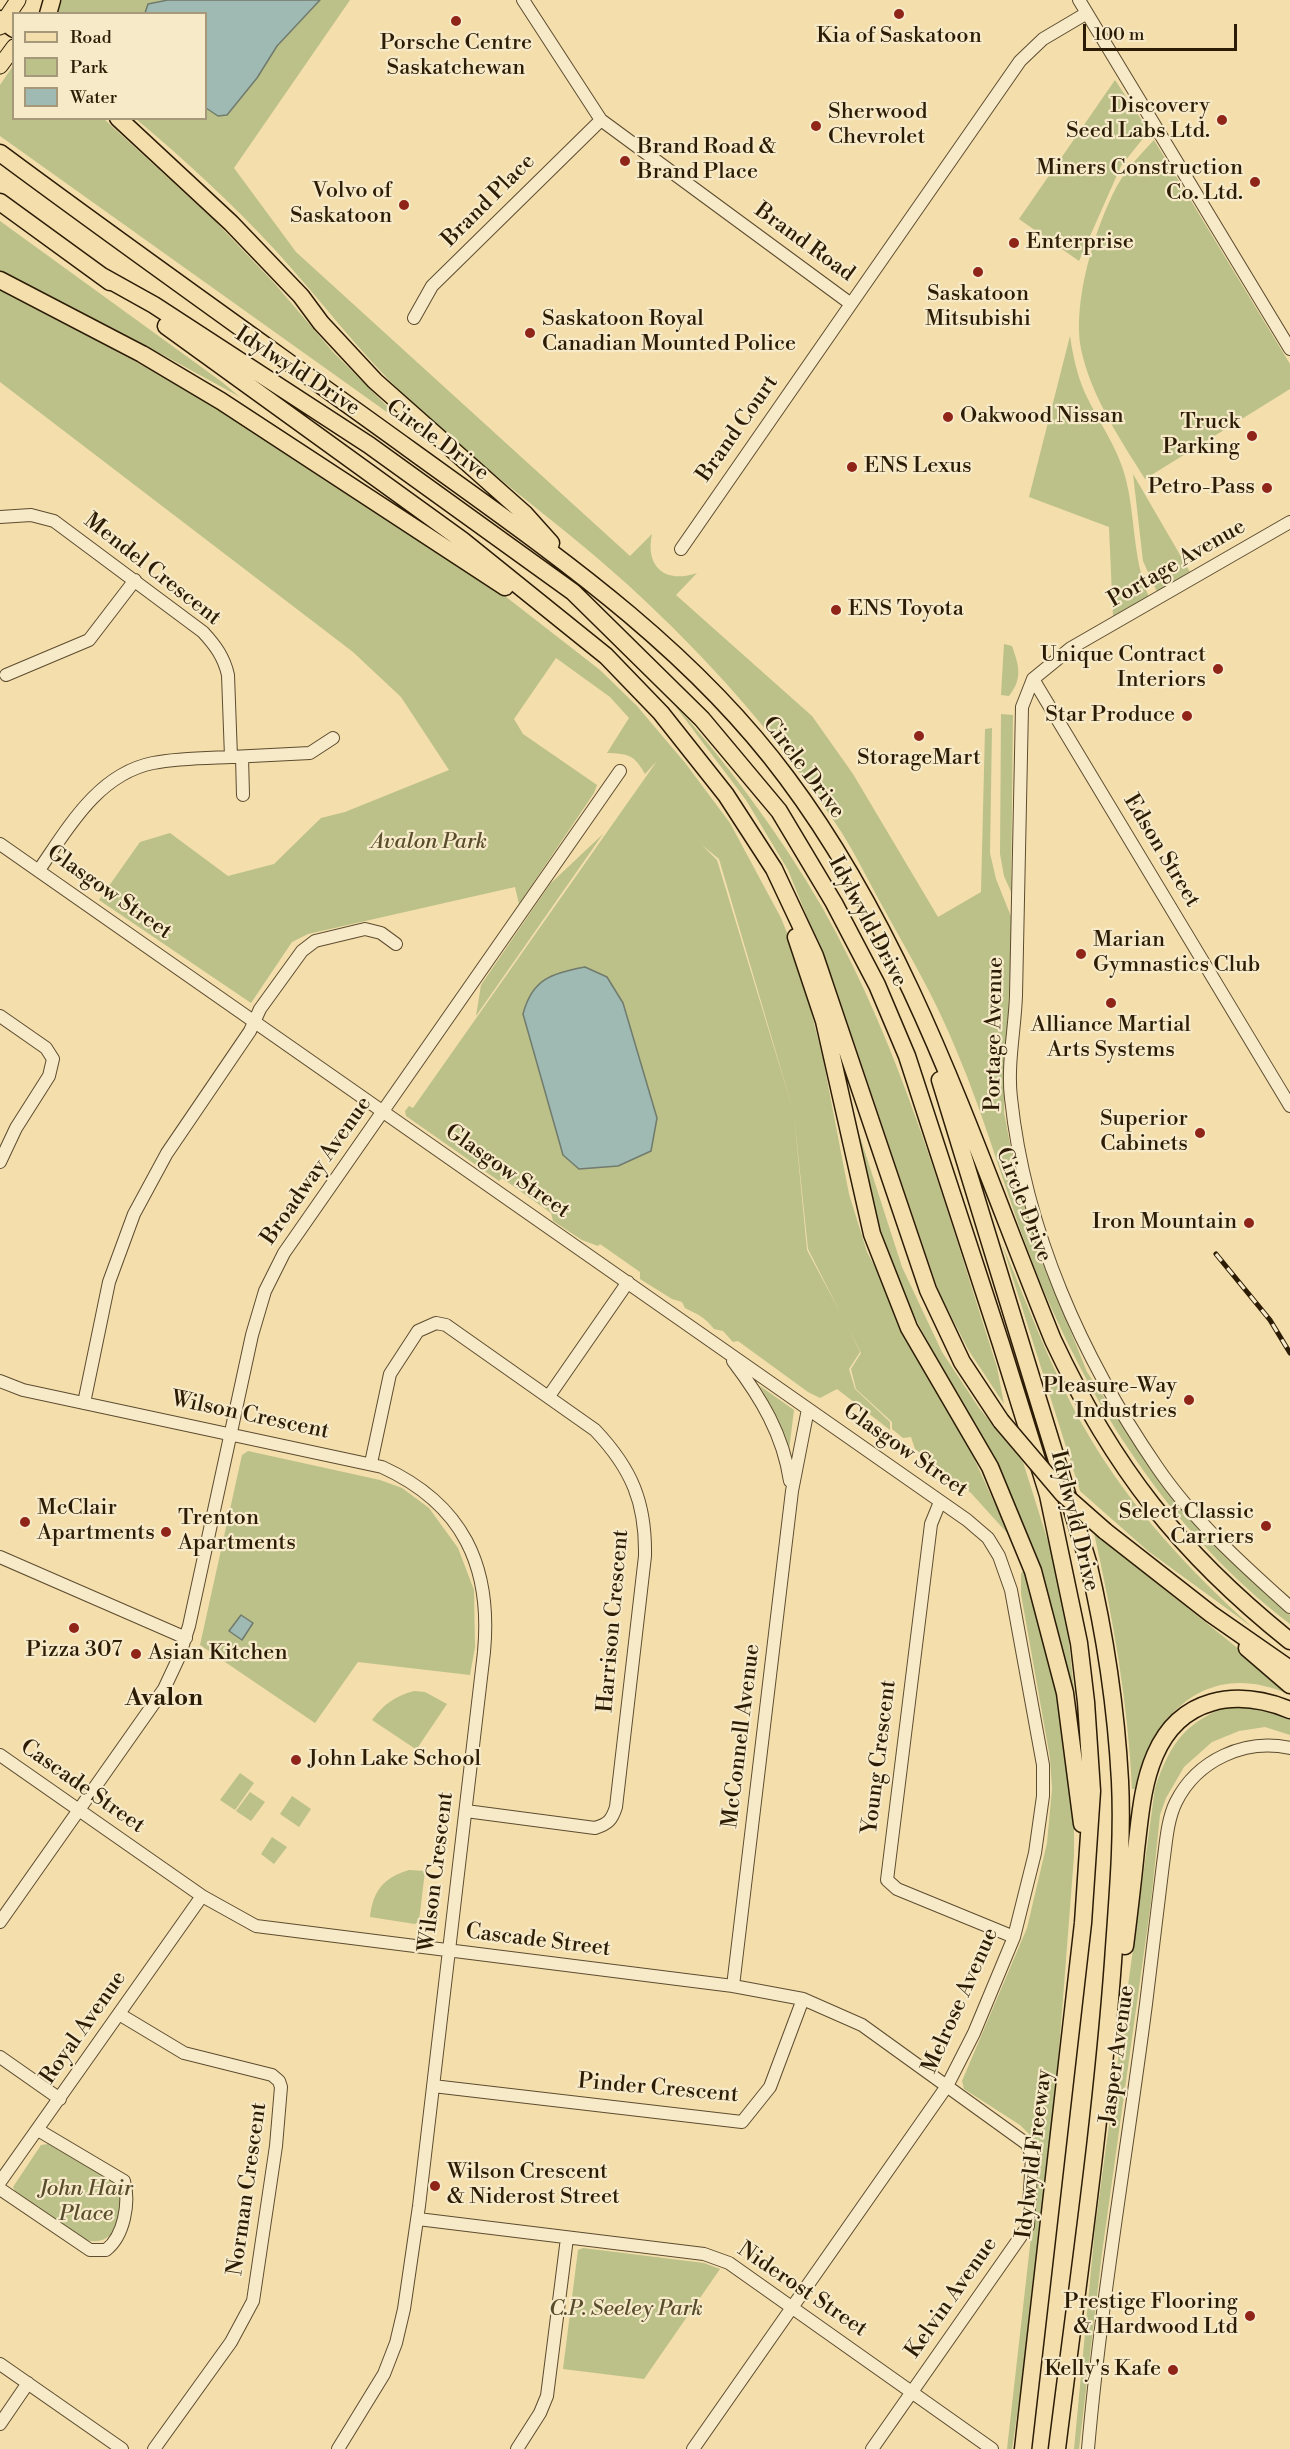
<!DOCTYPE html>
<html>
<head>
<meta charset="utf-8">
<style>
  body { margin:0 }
  #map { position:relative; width:1290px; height:2449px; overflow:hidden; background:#f3deac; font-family:"Libre Bodoni",serif }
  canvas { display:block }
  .legend { position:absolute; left:12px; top:12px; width:195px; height:108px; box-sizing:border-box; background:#f7eac9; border:2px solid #a6987b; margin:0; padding:8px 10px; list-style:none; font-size:18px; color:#2d1c05 }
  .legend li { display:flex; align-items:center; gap:12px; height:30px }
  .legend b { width:30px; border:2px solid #a6987b }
  .scale { position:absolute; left:1083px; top:24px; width:154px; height:27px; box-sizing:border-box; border:3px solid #2d1c05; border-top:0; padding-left:8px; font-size:18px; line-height:21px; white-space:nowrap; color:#2d1c05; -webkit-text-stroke:4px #f7eac9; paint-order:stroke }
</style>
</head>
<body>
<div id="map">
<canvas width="1290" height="2449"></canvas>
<ul class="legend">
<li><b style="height:8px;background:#f3deac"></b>Road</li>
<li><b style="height:16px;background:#bbc189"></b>Park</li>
<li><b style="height:16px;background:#9ebab3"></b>Water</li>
</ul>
<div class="scale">100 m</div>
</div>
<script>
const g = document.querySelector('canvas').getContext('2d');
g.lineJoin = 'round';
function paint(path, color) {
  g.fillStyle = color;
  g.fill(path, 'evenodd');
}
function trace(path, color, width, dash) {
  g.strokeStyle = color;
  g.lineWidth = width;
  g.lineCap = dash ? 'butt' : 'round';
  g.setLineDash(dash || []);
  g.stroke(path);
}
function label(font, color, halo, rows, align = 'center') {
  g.font = font + ' "Libre Bodoni",serif';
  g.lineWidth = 4.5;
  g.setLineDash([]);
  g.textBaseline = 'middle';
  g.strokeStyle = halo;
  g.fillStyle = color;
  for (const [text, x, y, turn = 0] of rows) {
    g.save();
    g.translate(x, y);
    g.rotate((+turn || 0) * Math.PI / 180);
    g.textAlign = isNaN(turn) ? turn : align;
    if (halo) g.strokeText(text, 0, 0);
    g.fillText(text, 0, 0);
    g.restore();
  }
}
const green = new Path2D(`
  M62,0H168L148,4L145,13L55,14Z
  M320,0H350L234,168L296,252L630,556L652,534C645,567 665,584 697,573L676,595L812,716L853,774L938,917L981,892L985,729L992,728L990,853L996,879L1012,919L1004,1112L1013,1160L1040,1255L1087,1372L1167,1491L1210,1541L1290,1615V1624C1176,1537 1096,1415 1041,1284C1009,1206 988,1124 955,1047C936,1000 909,954 884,909C870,884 857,857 842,833C782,741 708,658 627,584C555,519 475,464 405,396C359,352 320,299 277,252C233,204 185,160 136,119L206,118V108L218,116L257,78L277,46Z
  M13,66L14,118L104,119L215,221L275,284L333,352L393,412L391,415L0,136V85Z
  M1115,80L1149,131L1121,166L1079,261L1019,219Z
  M1154,140L1290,364V389L1145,479C1120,439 1091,396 1081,349C1072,303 1095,227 1117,186C1126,169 1141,154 1154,140Z
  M0,221L222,382L240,397L165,356L0,274Z
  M0,288L193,393L501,593L600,670L637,706L686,764L730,823L781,918L799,963L823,1059L849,1194L867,1252L961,1430L1009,1535L971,1493L915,1449L911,1437L903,1438L892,1429V1422L856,1389L851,1369L861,1353L848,1327L860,1352L849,1369L855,1389L890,1422V1430L837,1389L820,1398L808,1392L738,1341L733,1342L723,1331L714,1329C705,1317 697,1314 685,1308L682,1302L672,1299L640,1279V1272L600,1244L598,1246L582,1240L553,1221L551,1213L502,1178L499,1181L406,1116L405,1111L409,1106L413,1108L657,761L645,774C634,754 628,754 607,753L629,718L610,697L556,658L514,719L523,734L597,785L594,793L519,904L515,887L308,934L292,942L251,1003L99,900L140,842L170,833L228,876L274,864L321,818L345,812L449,770L401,697L353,652L0,382ZM702,845L719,859L793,1110L717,860ZM794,1115L808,1249L841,1314L807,1250Z
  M1070,336C1073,356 1077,375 1085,393C1098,421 1117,446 1125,476C1136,517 1132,558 1149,597L1113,617L1109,527L1029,497Z
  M1133,474L1190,572L1157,592L1143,561Z
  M1004,644L1012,646C1019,666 1023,678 1009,696L1001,695Z
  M667,695C725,761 778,831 822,907C903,1050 947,1212 997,1367L1004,1404L969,1351L939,1293L835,986L788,870L746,800Z
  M1001,714L1013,715L1011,892L1004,876L1000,854Z
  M603,834L476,1016L481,985L550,884Z
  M844,1087L902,1267L942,1352L979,1408L1023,1462L1051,1551L1067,1624L1075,1699H1072C1054,1615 1028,1535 992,1457C958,1385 907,1319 882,1242C865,1192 856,1138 844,1087Z
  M1002,1244C1029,1308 1053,1375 1089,1436C1131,1508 1190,1571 1252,1627L1148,1551L1080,1491Z
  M760,1386L794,1410L789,1450L777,1417Z
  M248,1451L380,1480L402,1488L429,1508L458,1548L474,1590L475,1647L470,1675L358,1662L315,1723L200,1645L242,1455Z
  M1094,1533L1290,1690V1695C1209,1658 1153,1712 1135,1789H1132C1128,1702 1113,1618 1094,1533Z
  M1024,1569L1053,1673L1065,1737L1074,1809V1856L1055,2102L1036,2287L1012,2449H1007L1038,2175L1036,2146L1029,2134L1020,2125L964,2089L962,2081L1027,1928L1047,1843L1052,1789L1050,1758L1021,1594V1574Z
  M414,1691L425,1692L447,1704L418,1747L414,1748L372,1720C384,1704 395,1696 414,1691Z
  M1234,1704L1266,1708L1290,1718V1735L1265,1727L1239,1731L1212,1742L1184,1767L1166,1798L1160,1815L1151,1902L1102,2253L1079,2449H1074L1095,2228L1155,1788C1171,1741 1186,1721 1234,1704Z
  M240,1773L254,1783L235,1810L220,1800Z
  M250,1792L265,1802L251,1821L236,1811Z
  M292,1796L311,1809L299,1827L280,1814Z
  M272,1837L287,1847L274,1864L261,1854Z
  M409,1870L425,1871L419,1921L415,1924L370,1917C373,1891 383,1878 409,1870Z
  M48,2144L118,2184C128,2211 116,2253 81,2238L16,2193L13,2187L41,2145Z
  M583,2248L704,2263L720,2269L644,2379L563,2369L578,2250Z`);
const water = new Path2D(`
  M168,0H320L277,46L257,78L227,115L218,116L206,108V14L145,13L148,4Z
  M585,967L607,977L623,1003L657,1118L651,1151L618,1166L579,1169L563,1155L523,1014C532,979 552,973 585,967Z
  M241,1615L253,1623L242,1640L229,1631Z`);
const minor = new Path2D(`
  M523,0L601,120L851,304L1020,61L1043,39L1087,13
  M1079,0L1290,349
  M414,318L432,286L601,120
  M0,517L31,515L54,521L203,632C215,645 224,657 228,675L231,757C206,758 178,758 153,763C98,774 68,828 39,870
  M1290,522L1071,648L1033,679L1022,707C1020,803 1018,899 1016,995C1015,1028 1007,1065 1011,1098C1025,1231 1082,1358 1157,1467C1193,1520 1243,1565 1290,1607
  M681,549L851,304
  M6,675L89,640L135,580
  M1033,679L1290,1106
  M231,757L310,753L333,738
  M242,757L243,795
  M0,844L967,1520L988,1538L999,1556L1011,1590L1043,1765V1796L1035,1853L1014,1937L974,2033L947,2086L693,2449
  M0,1016L46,1048L53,1059L49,1076L16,1128L0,1162
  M733,1361C761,1398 783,1434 790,1481
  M0,1381L23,1390L382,1467C463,1504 492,1566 484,1652L419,2206L404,2309L396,2343L384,2374L338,2449
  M549,1396L628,1282
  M84,1403L109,1282L134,1214L167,1153L250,1031L260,1009L302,951L315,941L365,929L381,933L396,944
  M371,1463L390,1374L418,1331L436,1323L446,1325L595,1430C632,1469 646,1503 645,1556L616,1807C612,1820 608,1824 595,1828L466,1811
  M940,1502L931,1524L887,1880L897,1889L1014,1937
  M0,1557L186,1638
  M0,1755L202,1896L256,1926L733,1986L803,1999L862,2025L1027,2144L1032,2156L1028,2226L872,2449
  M0,1922L164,1689L179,1657L189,1626L252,1335L265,1291L284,1253L620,771
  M733,1986L792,1491L808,1409
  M119,2014L184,2053L272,2075L279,2081L281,2087L276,2146L253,2301L231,2342L154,2449
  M0,2057L60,2099
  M433,2086L742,2122L770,2087L803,1999
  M0,2182L202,1896
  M0,2189L90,2250H106C124,2236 130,2203 124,2181L38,2130
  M418,2219L704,2254L729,2263L992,2449
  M0,2364L122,2449
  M0,2424L28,2383
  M517,2449L540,2413L547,2396L567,2238
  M1088,2449C1101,2300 1127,2152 1146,2004C1152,1957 1157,1910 1163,1864C1166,1844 1167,1820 1176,1802C1197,1760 1245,1738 1290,1748`);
const major = new Path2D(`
  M0,27L18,0
  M0,66L14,47`);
const highway = new Path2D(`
  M48,14L52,0
  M0,19L14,29
  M118,118L231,223L301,296L321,323L375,381L525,514L551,543
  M0,153C136,254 275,352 412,451C546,548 687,643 787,778C912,945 975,1149 1053,1340C1113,1468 1180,1553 1290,1641
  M0,202L110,282
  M102,276L154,305L369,445L573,592L702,719L779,811L834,903L877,985L907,1056L1001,1344L1048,1495L1079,1643L1086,1702L1092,1791L1083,1923L1023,2449
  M0,280L142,354L221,401L505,587
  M166,326L462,540L606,656L661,713L726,795L774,869L815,956L928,1290L962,1362L1001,1421
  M796,937L824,1021L872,1234L909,1328L990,1467L1033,1571L1065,1693L1082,1824
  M940,1080L1088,1562C1105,1634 1116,1707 1120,1781C1123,1842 1117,1902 1113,1962C1101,2125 1077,2287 1057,2449
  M1105,1531L1211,1614L1290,1669
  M1247,1648L1290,1685
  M1125,1946C1129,1914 1133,1882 1136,1850C1140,1818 1142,1785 1155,1755C1180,1697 1236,1688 1290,1710`);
const rail = new Path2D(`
  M1216,1254L1270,1320L1290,1353`);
const highwayBridge = new Path2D(`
  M1001,1421L1063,1494L1105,1531`);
const markers = [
  [899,14,6,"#8f2418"],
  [456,21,6,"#8f2418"],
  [1222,120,6,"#8f2418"],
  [816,126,6,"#8f2418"],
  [625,161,6,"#8f2418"],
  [1255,182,6,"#8f2418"],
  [404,205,6,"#8f2418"],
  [1014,243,6,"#8f2418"],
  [978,272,6,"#8f2418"],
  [530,333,6,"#8f2418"],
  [948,417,6,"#8f2418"],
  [1252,436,6,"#8f2418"],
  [852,467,6,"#8f2418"],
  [1267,488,6,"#8f2418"],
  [836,610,6,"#8f2418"],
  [1218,669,6,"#8f2418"],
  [1187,716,6,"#8f2418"],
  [919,736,6,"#8f2418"],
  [1081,954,6,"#8f2418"],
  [1111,1003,6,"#8f2418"],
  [1200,1133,6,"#8f2418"],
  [1249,1223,6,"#8f2418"],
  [1189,1400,6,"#8f2418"],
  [25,1522,6,"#8f2418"],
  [1266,1526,6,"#8f2418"],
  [166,1532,6,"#8f2418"],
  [74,1628,6,"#8f2418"],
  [136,1654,6,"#8f2418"],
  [296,1760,6,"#8f2418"],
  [435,2186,6,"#8f2418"],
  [1250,2316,6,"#8f2418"],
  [1173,2370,6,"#8f2418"]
];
const poiNames = [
  ["Kia of Saskatoon",899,37,"center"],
  ["Porsche Centre",456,44,"center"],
  ["Saskatchewan",456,69,"center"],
  ["Discovery",1210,107],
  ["Seed Labs Ltd.",1210,132],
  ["Sherwood",828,113,"left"],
  ["Chevrolet",828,138,"left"],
  ["Brand Road &",637,148,"left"],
  ["Brand Place",637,173,"left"],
  ["Miners Construction",1243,169],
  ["Co. Ltd.",1243,194],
  ["Volvo of",392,192],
  ["Saskatoon",392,217],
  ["Enterprise",1026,243,"left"],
  ["Saskatoon",978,295,"center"],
  ["Mitsubishi",978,320,"center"],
  ["Saskatoon Royal",542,320,"left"],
  ["Canadian Mounted Police",542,345,"left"],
  ["Oakwood Nissan",960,417,"left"],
  ["Truck",1240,423],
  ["Parking",1240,448],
  ["ENS Lexus",864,467,"left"],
  ["Petro-Pass",1255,488],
  ["ENS Toyota",848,610,"left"],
  ["Unique Contract",1206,656],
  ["Interiors",1206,681],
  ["Star Produce",1175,716],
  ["StorageMart",919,759,"center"],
  ["Marian",1093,941,"left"],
  ["Gymnastics Club",1093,966,"left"],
  ["Alliance Martial",1111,1026,"center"],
  ["Arts Systems",1111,1051,"center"],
  ["Superior",1188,1120],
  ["Cabinets",1188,1145],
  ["Iron Mountain",1237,1223],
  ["Pleasure-Way",1177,1387],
  ["Industries",1177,1412],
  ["McClair",37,1509,"left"],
  ["Apartments",37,1534,"left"],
  ["Select Classic",1254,1513],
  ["Carriers",1254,1538],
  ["Trenton",178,1519,"left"],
  ["Apartments",178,1544,"left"],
  ["Pizza 307",74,1651,"center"],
  ["Asian Kitchen",148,1654,"left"],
  ["John Lake School",308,1760,"left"],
  ["Wilson Crescent",447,2173,"left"],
  ["& Niderost Street",447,2198,"left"],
  ["Prestige Flooring",1238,2303],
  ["& Hardwood Ltd",1238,2328],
  ["Kelly's Kafe",1161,2370]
];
const streetNames = [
  ["Brand Place",489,201,-45],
  ["Brand Road",804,243,36],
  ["Idylwyld Drive",297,372,33],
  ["Brand Court",738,429,-55],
  ["Circle Drive",437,441,36],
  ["Portage Avenue",1177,564,-30],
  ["Mendel Crescent",152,570,38],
  ["Circle Drive",803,768,53],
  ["Edson Street",1161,851,59],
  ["Glasgow Street",109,893,35],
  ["Idylwyld Drive",867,922,62],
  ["Portage Avenue",995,1034,-89],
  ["Broadway Avenue",317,1171,-55],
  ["Glasgow Street",507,1172,35],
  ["Circle Drive",1023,1205,69],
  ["Wilson Crescent",250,1416,12],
  ["Glasgow Street",905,1451,35],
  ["Idylwyld Drive",1074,1521,76],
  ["Harrison Crescent",614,1621,-85],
  ["McConnell Avenue",742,1736,-83],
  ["Young Crescent",880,1757,-83],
  ["Cascade Street",82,1787,35],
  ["Wilson Crescent",437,1872,-83],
  ["Cascade Street",538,1941,7],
  ["Melrose Avenue",961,2001,-66],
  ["Royal Avenue",84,2028,-55],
  ["Jasper Avenue",1118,2055,-82],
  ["Pinder Crescent",658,2089,5],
  ["Idylwyld Freeway",1035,2154,-83],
  ["Norman Crescent",248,2189,-82],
  ["Niderost Street",802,2290,34],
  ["Kelvin Avenue",952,2298,-55]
];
const parkNames = [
  ["Avalon Park",429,843],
  ["John Hair",86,2190],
  ["Place",86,2215],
  ["C.P. Seeley Park",626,2310]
];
const neighbourhoodNames = [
  ["Avalon",164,1699]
];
paint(green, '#bbc189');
paint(water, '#9ebab3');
trace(water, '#717b6d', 1.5);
trace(minor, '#5e4c2f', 14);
trace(major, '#2d1c05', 17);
trace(highway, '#2d1c05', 19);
trace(minor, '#f7eac9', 12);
trace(major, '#f3deac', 15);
trace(highway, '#f3deac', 16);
trace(rail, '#2d1c05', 5);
trace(rail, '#f7eac9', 3, [9]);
trace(highwayBridge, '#2d1c05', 19, []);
trace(highwayBridge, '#f3deac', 16);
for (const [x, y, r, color] of markers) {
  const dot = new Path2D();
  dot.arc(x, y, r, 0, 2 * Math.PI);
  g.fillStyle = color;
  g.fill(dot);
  trace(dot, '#f7eac9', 2);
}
label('22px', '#2d1c05', '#f7eac9', poiNames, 'right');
label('22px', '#2d1c05', '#f7eac9', streetNames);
label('italic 22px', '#584e2d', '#f7eac9', parkNames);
label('bold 24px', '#2d1c05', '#f7eac9', neighbourhoodNames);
</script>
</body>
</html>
